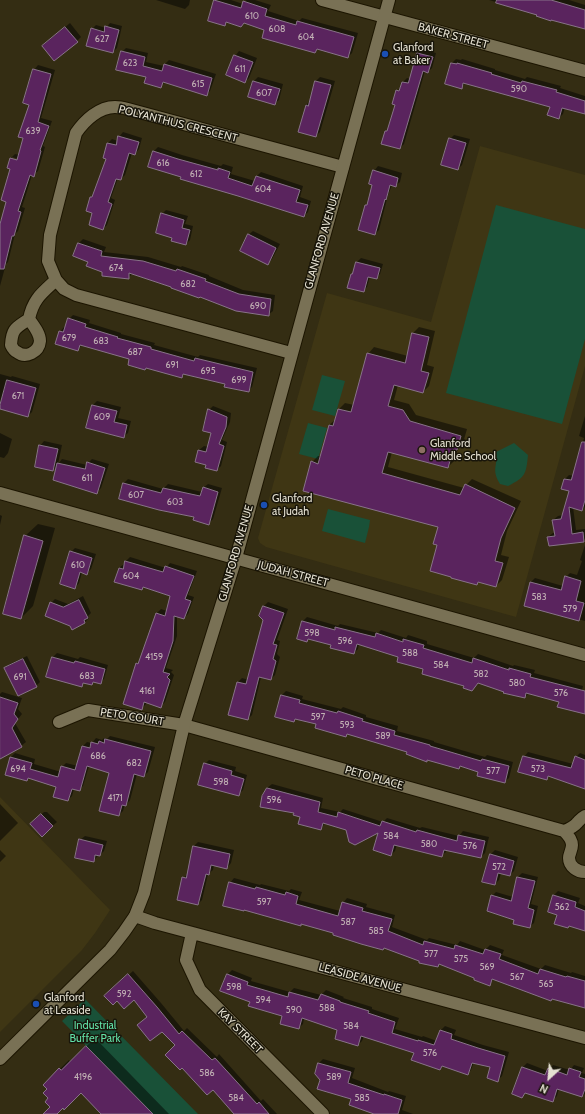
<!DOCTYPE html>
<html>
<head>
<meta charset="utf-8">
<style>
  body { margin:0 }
  #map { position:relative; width:585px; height:1114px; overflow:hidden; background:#342d13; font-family:Cabin,sans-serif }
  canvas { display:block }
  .north { position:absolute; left:529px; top:1058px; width:40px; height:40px; -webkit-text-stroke:3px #18150a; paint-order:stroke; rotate:206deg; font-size:11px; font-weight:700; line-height:16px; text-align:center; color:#e5e1d2 }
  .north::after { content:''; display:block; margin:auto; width:14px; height:18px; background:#e5e1d2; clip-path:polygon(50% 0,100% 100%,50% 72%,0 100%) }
</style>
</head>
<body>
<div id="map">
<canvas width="585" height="1114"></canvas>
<div class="north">N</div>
</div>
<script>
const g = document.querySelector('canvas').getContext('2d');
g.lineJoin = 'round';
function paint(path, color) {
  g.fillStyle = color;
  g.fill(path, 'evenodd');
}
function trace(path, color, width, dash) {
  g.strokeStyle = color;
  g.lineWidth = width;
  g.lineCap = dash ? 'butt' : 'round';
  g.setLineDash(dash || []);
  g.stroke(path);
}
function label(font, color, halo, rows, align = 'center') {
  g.font = font + ' Cabin,sans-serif';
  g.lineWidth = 3;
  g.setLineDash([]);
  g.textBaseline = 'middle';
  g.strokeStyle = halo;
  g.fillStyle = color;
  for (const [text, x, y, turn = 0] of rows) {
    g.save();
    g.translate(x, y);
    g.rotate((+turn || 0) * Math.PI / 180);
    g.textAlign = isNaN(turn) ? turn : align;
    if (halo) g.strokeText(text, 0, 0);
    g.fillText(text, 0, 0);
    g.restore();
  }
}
const built = new Path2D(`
  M480,146L585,175V366L516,617L266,547L260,543L258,538L327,293L431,322Z
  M0,797L110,910L95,933L82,950L0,1032Z`);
const green = new Path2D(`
  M496,205L585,229V339L562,424L446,393Z
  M322,375L345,381L335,416L312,410Z
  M308,423L327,428L318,459L299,454Z
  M514,443L528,455C526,474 526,477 508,486L500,484C491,469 498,467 496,452Z
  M328,509L370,520L369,527L365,543L322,531Z
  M85,999L198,1114H153L62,1021Z`);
const shadow = new Path2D(`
  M156,0H190L189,5L185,9Z
  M216,0H231L243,4L246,0H255L271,5L268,11L299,21L302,18L358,33L352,53L348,57L319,48L315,52L266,29L244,22H227L225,24L215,1Z
  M489,0H569L585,5V28Z
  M70,23L81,37L77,41L43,46Z
  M110,23L122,26L117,48L113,52L92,29L96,25L106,28Z
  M126,48L148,53L146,62L164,66L165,64L169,60L216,74L210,91L206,95L165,82L161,86L147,76L122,52Z
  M422,49L436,53L432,68L428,72L425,71L404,144L400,148L386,131L389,128L396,104L397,91L401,87L403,82L407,78L410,79L417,53Z
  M239,51L257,58L249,78L245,82L235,56Z
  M456,59L461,60L462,59L495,69V70L525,79L527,77L561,86L560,88L585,96V113L565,107L563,114L559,118L551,106L466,83L461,87L452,63Z
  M38,65L55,70L41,118L52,121L43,146L45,147L38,171L33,175H32L22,207L25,208L18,231L15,234L8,262L6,264L0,286V220H2L8,202L12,169L11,158L15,154L19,155L24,138L30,104L34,70ZM12,157L22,160L21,162L12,159Z
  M258,77L283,84L279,100L274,104L254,81Z
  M320,77L335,81L320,132L316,136L306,105L310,101L316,81Z
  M123,132L142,138L139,149L135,154L132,153L125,175L121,179L118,178L111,198L115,200L107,225L103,229L94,213L91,197L94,194L107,158L104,157L108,143L112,139L118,141L119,137Z
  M454,135L470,139L462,165L458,169L450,139Z
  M158,147L182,155L221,166L223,164L233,167L231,174L255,181L257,176L261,172L303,186L300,197L311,201L308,212L304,216L149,166L154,151Z
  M378,166L402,173L400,182L395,186L392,185L388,195L379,230L375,234L366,205L368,203L374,184V171Z
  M166,210L188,216L185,224L193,226L190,240L186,244L174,237L162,214Z
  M253,231L280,244L272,259L268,264L248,235Z
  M83,239L106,247L104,252L148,257L181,267L182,266L209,275V276L243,290L275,295L273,311L268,315L133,273L128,278L104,271L89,261L74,256L79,243Z
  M361,258L383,264L380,274L376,278L370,276L367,287L363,291L352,274L354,272L357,262Z
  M73,315L90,320L89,323L121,333V334L155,343L154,345L198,357L200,355L257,368L252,387L248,391L226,383L186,373L182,377L131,359L82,345L77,350L60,332L64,327L66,328L69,319Z
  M419,327L435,331L427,365L434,367L429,386L423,392L398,385L394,400L409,404L416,415L467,429L463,443L458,449L454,461L448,467L392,452L388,467L464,488L466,485L472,479L521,501L507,531L501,555L509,557L502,580L496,586L479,582L477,584L438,544L439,526L312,462L318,456H321L329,425L336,419L339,409L345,403L354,405L368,354L374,347L408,356L413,333Z
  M0,374L11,377L12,376L40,384L32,412L28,416L0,408Z
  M97,401L121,407L118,418L131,421L128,433L123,437L87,428L93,405Z
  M213,406L231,413L230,422L222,440L227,442L221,466L217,470L207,464L197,461L199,450L204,446L208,447L212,433L209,410Z
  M585,416V507L582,510L573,507L576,530L585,529V539L583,541L548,537L553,533H555L553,520L558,516L563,515L570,490L563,488L565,479L569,475L574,476L584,438L579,436Z
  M0,433L12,439L8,453L4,458L0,457Z
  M44,441L62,445L58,464L62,459L87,465L88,463L92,459L109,464L101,488L96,493L58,465L53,470L40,446Z
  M128,479L163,489L168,484L202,492L203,488L208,484L222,488L213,519L208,524L195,517L120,498L124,483Z
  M0,515L2,516L0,525Z
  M38,524L55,528L33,606L21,618L25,536Z
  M585,545V621L525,605L531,582L535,578L563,586L566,577L570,573L577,575L582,561L580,560Z
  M75,548L96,554L91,569L87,573L82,572L79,583L75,588L71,552Z
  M130,557L166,568L170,563L197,571L188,595L194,597L188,614L184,618L177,616V636L166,668L173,670L171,672L174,675L165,702L161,706L146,702V704L141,709L137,664L141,660L157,613L161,609L167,611L171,595L145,586L142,589L119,568L124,564L125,565L126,561Z
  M83,596L91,613L88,616L89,618L85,622L73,628L51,603L55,599L68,604Z
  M268,602L288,609L277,640L280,641L277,654L280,657L275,675L271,679L261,677L252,715L248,719L238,682L242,678L249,680L264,619V606Z
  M307,617L338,626L340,624L378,633L381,630L406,638L408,635L427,641V644L474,658L478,654L513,666L514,665L535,670L534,673L583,686L582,690L585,691V713L560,701L529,693L525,697L479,682L472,690L465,686L424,669L399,656L359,643L358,649L354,653L332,644L310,638L307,640L303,621Z
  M57,653L78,659L80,657L108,665L104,679L100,683L95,681L92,684L85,682L81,686L47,677L53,657Z
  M27,656L40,682L36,686L6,668L10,664Z
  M286,691L303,696L302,699L341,709L343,707L366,715V717L398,726L397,731L434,741V742L485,757L487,755L513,762L509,778L504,782L480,771L461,766L459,768L428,759L427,761L408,751L348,733L346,736L317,723L296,718L293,721L276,717L282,695Z
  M2,692L22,698L18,709L22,714L15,723L26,742L21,746L0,758V694Z
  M110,736L155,747L148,772L144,776L137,774L130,800L126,805L125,804L123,811L119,815L110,772L89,766L83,786L79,790L74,789L72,796L68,800L57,786L29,777L26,780L6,774L11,757L15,753L35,759L34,764L61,772L62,767L66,763L78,766L83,746L87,742L92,743L96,738L102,740L104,738L107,739Z
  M528,752L573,764L576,757L580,753L585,755V788L549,776L547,779L524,757Z
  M209,760L236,767L235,771L247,775L243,790L239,794L205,764Z
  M272,784L323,798L321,808L340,812L343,809L383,822L387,818L420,828L422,827L459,836L463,831L489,837L485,853L481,857L446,850V852L441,856L397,844L395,851L391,855L380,831L347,830L325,823L321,829L295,813L267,788Z
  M0,804L18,823L0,841Z
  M44,812H47L57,822L42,835L31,824Z
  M85,836L107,841L104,851L100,855H98L97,857L93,861L80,840Z
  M198,842L234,850L231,863L227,868L214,865L213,870L208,874L202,900L198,904L183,878L188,874L194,846Z
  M0,850L6,856L0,862Z
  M495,850L518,857L514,871L510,875L501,873L499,880L495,884L491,854Z
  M522,873L538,877L531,904L538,906L534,923L529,927L515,919L492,896L496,892L513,897L518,877Z
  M234,878L260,885L261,884L289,891L291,889L302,892L299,900L340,911L343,903L347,898L367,904L366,907L395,915L392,927L427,940L429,938L457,945L460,941L485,950L490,945L504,950L502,955L541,969L545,965L571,973L572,972L585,976V1007L494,978L489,985L476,978L440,963L437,966L384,947L334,932L230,883Z
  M558,891L580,898L578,903L585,906V930L570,925L558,915L549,911L554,895Z
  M232,970L252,978L251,981L290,992L294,988L321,995L326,990L344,997L343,998L372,1007V1009L399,1018L395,1029L422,1037L423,1036L437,1041L441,1030L445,1026L456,1030L454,1035L483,1045L509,1052L502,1076L498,1080L491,1067L474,1062L471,1070L467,1074L444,1065L440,1069L415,1052L364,1036L362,1041L358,1045L338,1030L304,1018L303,1024L299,1028L284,1015L251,1001L227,975Z
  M133,971L161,1003L184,1031L187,1028L217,1057L219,1054L261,1101L263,1099L277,1114H240L177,1045L148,1017L134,999L110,992Z
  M95,1038L169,1114H103L81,1092L55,1114H50L51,1107L48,1089L44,1085L69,1060L70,1062Z
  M323,1059L355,1068L352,1078L388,1092L389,1091L406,1096L402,1110L413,1114H377L321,1080L316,1073L319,1063Z
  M527,1063L548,1071L553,1065L570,1070L574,1065L584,1068L582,1073L585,1074V1094L582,1096L559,1088L557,1096L553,1100L526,1093L522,1097V1068Z`);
const building = new Path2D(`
  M214,0L241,8L243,1L267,9L265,16L296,25L297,21L354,37L348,58L317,49L315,53L262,38L264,30L244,23L241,27L226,22L225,26L208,21Z
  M497,0H551L585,10V29L551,20V21L536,16L537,15L496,3Z
  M105,26L119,30L113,53L86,46L91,28L104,32Z
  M65,27L78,42L54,61L42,46Z
  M121,51L145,57L143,66L162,71L164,64L212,78L207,96L163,82L161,88L144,83L146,77L116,70Z
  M417,53L433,57L428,73L423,71L400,149L381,144L385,131H387L395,105L392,104L396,90L399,91L402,82L408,83Z
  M234,55L253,62L245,83L226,75Z
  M451,63L457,64V63L492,73L491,74L521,83L522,81L557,90L556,92L585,101V114L562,108L559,119L547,115L550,107L463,83L462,89L445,84Z
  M33,69L51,74L38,122L49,126L40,150L41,151L34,177L30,175L18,211L21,212L14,236H12L4,269H0V224L6,202L1,200L10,169L7,168L10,158L17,160L23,138L18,137L29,105L23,103Z
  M253,81L280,89L275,105L248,97Z
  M315,81L331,85L316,137L298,132L306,105L308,106Z
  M118,136L139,142L135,155L129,153L121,180L116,179L108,202L112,204L103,230L89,225L92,213L86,211L90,197H92L106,159L103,158L107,143L116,145Z
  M449,138L466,143L458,170L441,165Z
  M153,151L178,159L218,170V168L230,172L228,178L252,186L256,176L300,190L296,202L308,205L304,217L238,196L180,179L181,177L148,167Z
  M373,170L398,178L396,187L390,185L386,200L385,199L375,235L358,230L365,205H367L372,185L369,184Z
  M161,213L184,220L182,228L190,230L186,245L171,241L172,238L156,233Z
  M248,234L276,248L268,265L240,251Z
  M78,243L102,251L101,256L143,261L176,271L177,269L206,279L205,281L239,294L271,299L269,316L236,311L200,297L199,298L171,288V287L129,273V279L102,276V272L86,266L88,262L73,256Z
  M356,262L380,268L377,279L368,277L364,292L347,288L351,274H352Z
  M68,318L86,324L85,327L118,337L117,338L151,347V349L194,361L195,358L253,372L249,392L224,387L225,384L183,374L182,378L146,368L145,370L128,365L129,359L80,345L78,351L55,344L59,331L63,332Z
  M412,333L429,337L421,371L429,373L423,393L394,385L388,406L403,410L410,421L461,436L457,450H453L448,468L388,452L382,473L460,495L465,484L515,508L501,538L495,561L503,563L496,587L478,582L477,585L451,578V577L430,571L437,545L433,544L438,527L303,491L311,461L318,464L329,425L333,426L338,409L351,412L367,353L405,363Z
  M7,380L36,388L28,417L0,409V405Z
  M92,405L117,411L114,422L127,425L124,438L86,428Z
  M208,409L227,417L226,427L219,444L224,446L217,471L205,468L206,465L195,462L198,450L206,452L211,433L203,431Z
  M582,442H585V500L582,511L569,507L572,534L583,532L584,542L549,546L547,537L555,536L552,520L561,519L569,491L561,489L564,479L571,480Z
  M39,445L58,449L53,471L35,467Z
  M87,462L105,468L97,494L53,480L57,463L85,469Z
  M123,483L161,493L163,488L200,496L203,487L218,492L209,525L193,520L194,517L159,510L119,499Z
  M24,535L43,541L21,619L3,614Z
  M70,551L92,558L87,575L80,572L75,589L60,584Z
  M125,561L163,572L165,566L194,576L185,599L191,601L184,619L174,616L173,641L163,672L170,674L167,677L170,680L161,708L144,702L142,710L123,704L136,663L138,664L156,613L165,616L170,596L143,587L142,590L114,582L119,568L123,569Z
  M565,576L581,581L576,601L584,603L579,621L524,606L530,582L561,590Z
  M79,600L88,618L84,620L85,623L72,630L70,626L45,616L50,602L63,607Z
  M263,606L284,613L273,644L277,645L273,659L276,661L271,680L259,677L248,720L228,715L237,682L246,684L263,620L259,616Z
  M302,621L335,630V627L375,637L376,633L403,642V639L424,645L423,648L472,663L473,658L509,670V668L531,674L530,677L585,691V714L557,707L559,702L526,693L525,698L503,693L504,692L478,683L472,691L463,688L464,686L422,674L423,669L397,662L398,657L357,644L354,654L330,648L331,645L308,639L307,642L297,639Z
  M52,657L74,663L75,661L105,669L101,684L93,682L92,685L83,683L82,687L46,677Z
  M23,659L37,687L18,696L4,668Z
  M281,695L300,700L299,703L337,713L338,711L363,719L362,721L395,731L394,735L430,745V746L481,761L482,759L509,766L505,783L477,776L478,772L460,766L459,769L427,760V762L406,754L407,752L347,734L346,737L315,728L316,724L295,719L294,722L275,717Z
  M0,697L18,703L14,714L18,719L12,728L22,747L0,759Z
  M105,739L151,751L144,777L134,774L126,806L122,805L119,816L99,811L109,773L87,766L80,791L72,789L68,801L53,797L56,787L28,778L27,781L5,775L10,757L32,763L30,769L58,777L61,766L75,770L82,746L90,748L91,742L98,744L99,741L104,743Z
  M523,756L571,768L575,756L585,760V789L548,776L547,780L518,772Z
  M204,763L232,771L231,775L244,779L239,796L198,785Z
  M267,788L320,802L318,812L337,817L338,812L380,826L382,821L416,832L417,830L457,841L458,835L485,841L481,858L444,850L442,857L394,845L391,856L373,850L378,833L355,845L349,842L346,830L323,823L321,830L298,824L300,817L293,815L294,813L260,807L262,796Z
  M41,814L53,826L42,837L30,824Z
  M79,839L103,845L100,856L95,855L94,862L75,858Z
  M193,846L230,854L227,869L211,865L209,875L206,874L198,905L177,900L182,877L186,878Z
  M490,854L514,861L510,876L498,873L495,885L482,882Z
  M517,877L535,881L528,908L534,910L530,928L513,924L514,920L487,911L491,895L511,901Z
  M229,882L255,889L256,887L285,895L286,892L298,896L296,904L338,916L342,902L363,908L362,911L392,919L388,931L423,945L424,941L454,949L455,945L483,954L485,949L501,954L499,959L538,974L540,969L566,977L567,976L585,981V1008L552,999L551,1001L492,979L490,986L474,980V978L439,964L438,967L419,963V961L384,948L383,950L361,944L333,935V933L301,924V926L244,910V911L223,906Z
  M553,895L576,902L575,907L585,911V931L569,926L568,928L554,924L557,915L548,912Z
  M128,974L157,1007L179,1034L182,1031L212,1060L215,1058L257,1104L259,1102L269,1114H234L213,1090L207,1095L182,1068L180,1070L165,1055L175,1045L162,1032L150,1041L137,1025L147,1017L134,1000L124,1009L117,1001L113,1005L104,996Z
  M227,974L248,982L247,985L288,997L289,992L318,1000L321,994L340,1001V1002L369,1011L368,1013L395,1022L392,1033L418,1041V1040L434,1045L440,1030L452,1034L451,1039L478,1048L505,1056L498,1082L487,1078L490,1067L472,1063L468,1075L442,1066L440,1070L411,1060L414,1053L361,1036L358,1046L335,1039L337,1030L302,1018L299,1029L280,1024L282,1016L248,1006L250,1002L220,991Z
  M86,1046L153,1114H101L81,1093L64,1110L63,1108L57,1114H43L50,1107L45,1102L48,1098L43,1093L47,1089L43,1085L59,1068L61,1070Z
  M318,1063L351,1072L348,1083L384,1095V1094L402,1100L398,1114H374L349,1105L351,1099L317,1089L320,1080L315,1074Z
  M522,1067L545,1075L548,1068L567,1075L569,1068L581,1072L579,1077L585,1079V1089L582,1097L557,1089L553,1102L525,1093L522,1098L512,1094Z`);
const street = new Path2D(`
  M322,0L585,71
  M29,319C33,325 40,333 40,341C39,352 26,359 17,352C14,351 12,347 11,345C12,328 16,328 29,319C33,299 42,293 56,280
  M291,353L76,295L64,289L56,280L48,261L50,235L76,133C85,120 99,107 115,107C120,107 124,108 128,109L343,167
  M0,493L585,655
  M59,722L88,710L184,725L564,831C568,835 572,840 572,845C572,850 569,854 569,858C569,867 578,872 585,872
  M564,831C569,829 574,827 577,823C580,820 581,818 585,816
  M135,916L155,923L585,1038
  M192,933L186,960L200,990L323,1114`);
const secondary = new Path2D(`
  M0,1059L110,950L124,932L135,916L144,893L184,725L236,558L389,0`);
const markers = [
  [385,54,4,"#1a4fb4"],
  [422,450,4,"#8d6e63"],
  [264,505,4,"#1a4fb4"],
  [36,1004,4,"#1a4fb4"]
];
const numberNames = [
  ["610",252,16],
  ["608",277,29],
  ["604",306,37],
  ["627",102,39],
  ["623",130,63],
  ["611",240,69],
  ["615",198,84],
  ["590",519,89],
  ["607",264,93],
  ["639",33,131],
  ["616",163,163],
  ["612",196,174],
  ["604",263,189],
  ["674",116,268],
  ["682",188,284],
  ["690",258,306],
  ["679",69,338],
  ["683",101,341],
  ["687",135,352],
  ["691",172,365],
  ["695",208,371],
  ["699",239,380],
  ["671",18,396],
  ["609",102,417],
  ["611",87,478],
  ["607",136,495],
  ["603",175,502],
  ["610",78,565],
  ["604",131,576],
  ["583",539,597],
  ["579",570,609],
  ["598",312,633],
  ["596",345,641],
  ["588",410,653],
  ["4159",154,657],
  ["584",441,665],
  ["582",481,674],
  ["683",87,676],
  ["691",20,677],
  ["580",517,683],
  ["4161",147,691],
  ["576",561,693],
  ["597",318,717],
  ["593",347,725],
  ["589",383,736],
  ["686",98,756],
  ["682",134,763],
  ["694",18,769],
  ["573",538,769],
  ["577",493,771],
  ["598",221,782],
  ["4171",115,798],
  ["596",274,800],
  ["584",391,836],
  ["580",429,844],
  ["576",470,846],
  ["572",499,867],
  ["597",264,902],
  ["562",562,907],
  ["587",348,922],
  ["585",376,931],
  ["577",431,954],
  ["575",461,959],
  ["569",487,967],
  ["567",517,977],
  ["565",546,984],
  ["598",234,987],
  ["592",124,994],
  ["594",263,1000],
  ["588",327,1008],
  ["590",294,1010],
  ["584",351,1026],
  ["576",430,1053],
  ["586",207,1073],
  ["4196",83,1077],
  ["589",334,1077],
  ["584",236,1098],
  ["585",362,1098]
];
const streetNames = [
  ["BAKER STREET",453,36,15],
  ["POLYANTHUS CRESCENT",178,124,14],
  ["GLANFORD AVENUE",322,241,-74],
  ["GLANFORD AVENUE",236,553,-74],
  ["JUDAH STREET",293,574,15],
  ["PETO COURT",132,717,9],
  ["PETO PLACE",374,778,16],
  ["LEASIDE AVENUE",360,978,15],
  ["KAY STREET",240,1031,45]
];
const poiNames = [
  ["Glanford",393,48],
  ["at Baker",393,61],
  ["Glanford",430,444],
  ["Middle School",430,457],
  ["Glanford",272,499],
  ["at Judah",272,512],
  ["Glanford",44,998],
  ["at Leaside",44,1011]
];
const parkNames = [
  ["Industrial",95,1026],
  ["Buffer Park",95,1039]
];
paint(built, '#3f3614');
paint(green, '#195138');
paint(shadow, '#0007');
paint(building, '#5a245e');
trace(building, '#887389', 1);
trace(street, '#1c1500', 14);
trace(secondary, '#1c1500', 14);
trace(street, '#797155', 12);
trace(secondary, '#797155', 12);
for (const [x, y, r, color] of markers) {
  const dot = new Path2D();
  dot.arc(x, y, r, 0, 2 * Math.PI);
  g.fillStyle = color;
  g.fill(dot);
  trace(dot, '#18150a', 1.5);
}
label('9px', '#c2b2b5', null, numberNames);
label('11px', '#e5e1d2', '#18150a', streetNames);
label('11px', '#e5e1d2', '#18150a', poiNames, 'left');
label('11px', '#62e2a8', '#18150a', parkNames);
</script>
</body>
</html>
